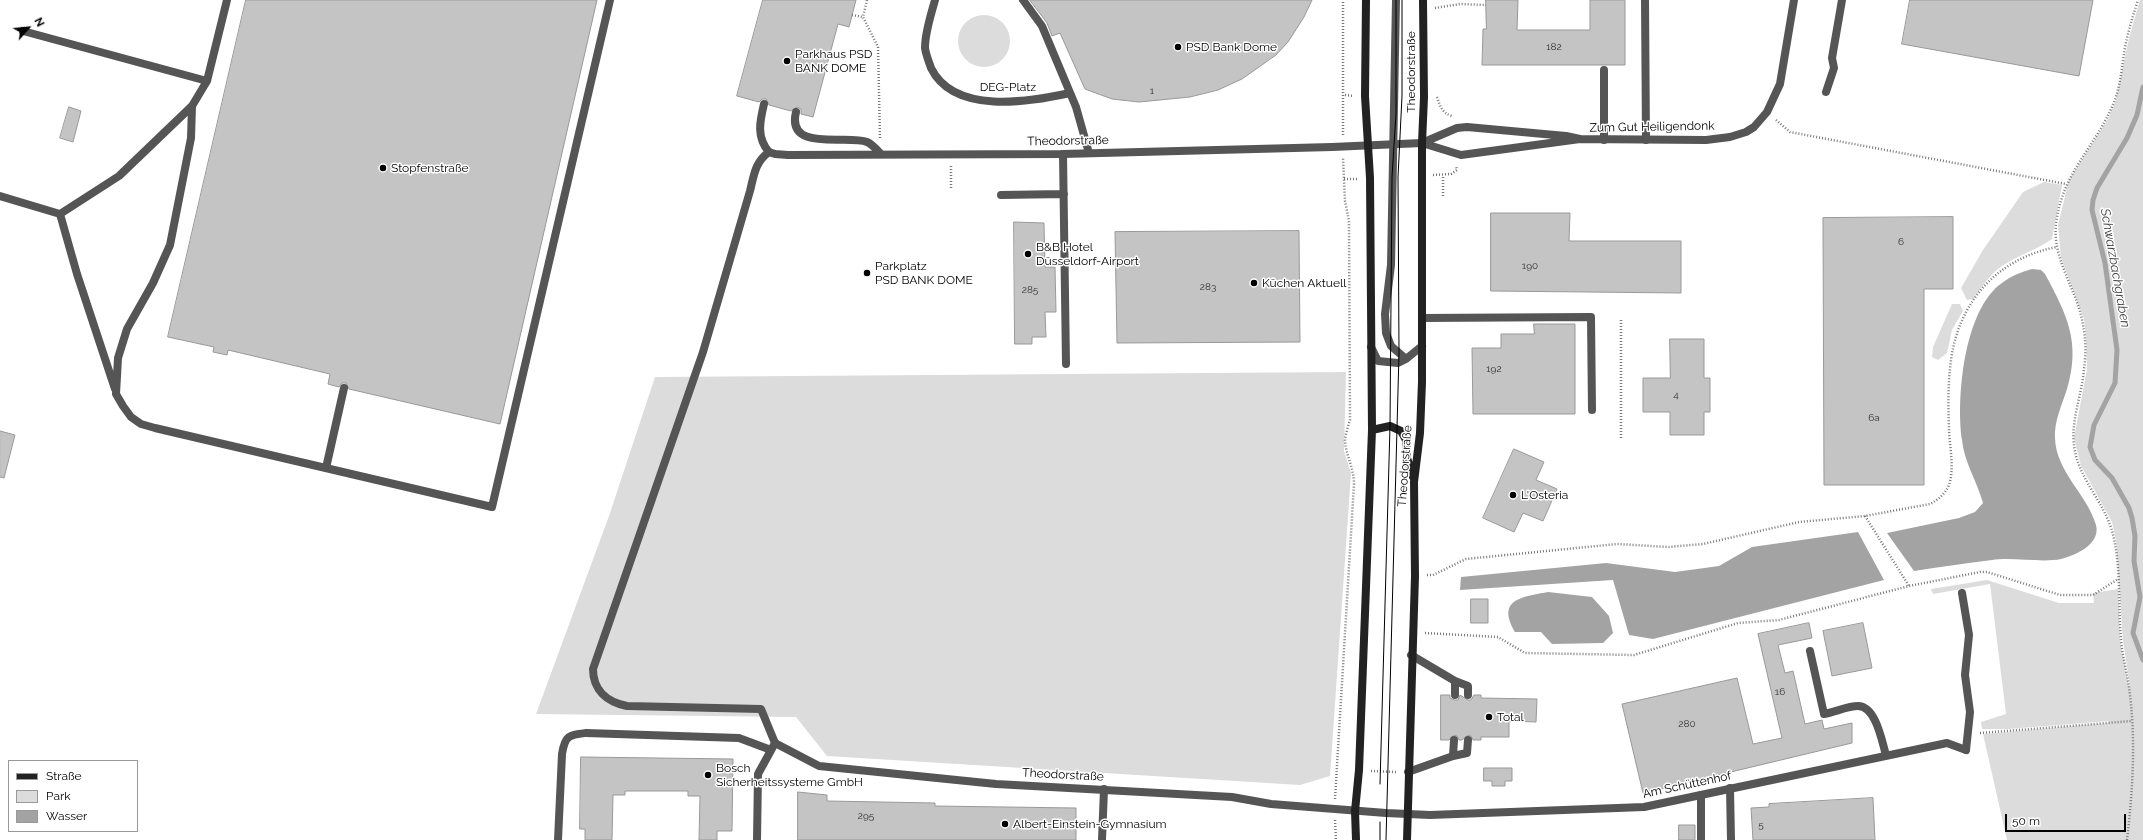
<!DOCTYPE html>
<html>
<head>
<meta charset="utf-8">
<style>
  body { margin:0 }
  #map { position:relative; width:2143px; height:840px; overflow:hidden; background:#fff; font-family:Raleway,sans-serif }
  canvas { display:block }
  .legend { position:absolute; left:8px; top:760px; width:130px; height:72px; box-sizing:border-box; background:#fff; border:1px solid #999; margin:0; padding:5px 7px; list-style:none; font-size:12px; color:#000 }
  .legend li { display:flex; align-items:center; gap:8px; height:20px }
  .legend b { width:20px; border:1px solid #999 }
  .north { position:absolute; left:8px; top:8px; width:40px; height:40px; -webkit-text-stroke:3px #fff; paint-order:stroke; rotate:63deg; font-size:11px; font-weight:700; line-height:16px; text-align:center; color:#000 }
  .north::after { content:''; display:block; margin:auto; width:14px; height:18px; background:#000; clip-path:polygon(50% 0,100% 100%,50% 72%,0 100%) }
  .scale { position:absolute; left:2005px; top:814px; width:121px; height:18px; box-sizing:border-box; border:2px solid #000; border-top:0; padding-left:5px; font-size:12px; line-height:14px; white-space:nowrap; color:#000; -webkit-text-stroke:3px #fff; paint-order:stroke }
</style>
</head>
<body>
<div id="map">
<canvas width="2143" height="840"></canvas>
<ul class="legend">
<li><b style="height:5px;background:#222"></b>Straße</li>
<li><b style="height:11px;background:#dcdcdc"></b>Park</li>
<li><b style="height:11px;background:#a3a3a3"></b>Wasser</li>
</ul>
<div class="north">N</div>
<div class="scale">50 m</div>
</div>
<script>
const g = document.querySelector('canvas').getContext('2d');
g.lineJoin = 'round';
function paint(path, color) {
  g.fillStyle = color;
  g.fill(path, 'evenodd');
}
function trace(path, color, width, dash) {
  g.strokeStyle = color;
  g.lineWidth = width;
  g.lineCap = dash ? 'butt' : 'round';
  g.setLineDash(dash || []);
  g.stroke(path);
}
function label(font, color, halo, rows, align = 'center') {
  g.font = font + ' Raleway,sans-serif';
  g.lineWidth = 3;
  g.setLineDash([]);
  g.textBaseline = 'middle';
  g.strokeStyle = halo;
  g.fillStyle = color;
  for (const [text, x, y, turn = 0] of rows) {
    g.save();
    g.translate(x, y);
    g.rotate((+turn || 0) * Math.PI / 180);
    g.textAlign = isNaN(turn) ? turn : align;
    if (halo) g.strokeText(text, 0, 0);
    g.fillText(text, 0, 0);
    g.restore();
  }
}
const green = new Path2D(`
  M2140,0H2143V840H2007L1983,734L2108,723L2109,721L2008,729H1982L1981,722L2006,714L1990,584L1933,594L1931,589L1987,580L2059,603H2094L2093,593L2118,589L2120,641L2129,687L2130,685L2123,641L2116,541L2112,522L2081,466L2074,438L2087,369L2086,338L2084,319L2061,258L2058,225L2069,180L2108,119L2116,100L2129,38Z
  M958 41a26 26 0 1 1 52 0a26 26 0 1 1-52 0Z
  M2044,182L2062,185L2052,239C2037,250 2018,255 2002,266C1990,274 1982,287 1973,299L1967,300L1961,288L1983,250L2023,192Z
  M1952,304H1960L1963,311L1952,330L1947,353L1938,360L1932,357L1933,347Z
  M1346,372L1344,451L1351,473L1330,776L1300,785L827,756L796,717L536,714L609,516L655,377Z`);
const water = new Path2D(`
  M2032,269L2041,270L2045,274C2067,315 2081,342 2067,389C2062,405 2054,421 2055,438C2056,472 2087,494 2096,525C2101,544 2076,555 2061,559C2043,563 2012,557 1992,560C1966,563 1940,567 1914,571L1887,533L1959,518L1975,512L1983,503C1977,481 1964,462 1962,440C1956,398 1964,309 2002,283C2011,276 2021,272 2032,269Z
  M1858,532L1884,580L1653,639L1629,635L1613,580L1460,590L1461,577L1606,563L1675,572L1719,566L1752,547Z
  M1548,592L1592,597L1609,616L1613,633L1603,643L1552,644L1541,632H1515C1496,599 1522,597 1548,592Z`);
const stream = new Path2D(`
  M2143,87L2137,115L2127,138L2097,188L2093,200L2092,210L2105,263L2117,350L2115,383L2094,425L2090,447L2095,460L2112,478L2129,508L2132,518L2135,536L2134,561L2140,597L2133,633L2143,660`);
const building = new Path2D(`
  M246,0H597L500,424L349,389L346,383H342L339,387L328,384L330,374L228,350L227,355L213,352L214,347L168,337Z
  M763,0H856L849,27L838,24L813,117L801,114V109L797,107L791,111L769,105L766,99H762L759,102L737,96Z
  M1030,0H1312L1304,17L1288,42L1276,55L1242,79L1218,90L1190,97L1139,102L1112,99L1085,89L1060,33L1052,36L1047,23Z
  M1486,0H1518L1517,30H1590V0H1625V65H1482L1483,29H1486Z
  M1910,0H2093L2079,76L1902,44Z
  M69,107L81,111L73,142L60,138Z
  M1491,213H1570L1569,241H1681V293L1491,291Z
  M1953,217V289H1924V485H1824L1823,218Z
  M1014,222L1044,223L1045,267H1055L1056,312H1045L1046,337H1032V344H1015Z
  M1299,231L1300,342L1117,343L1115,232Z
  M1534,324H1575V414H1473L1472,348H1501V334H1534Z
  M1670,339H1704V378H1710V412H1704V435H1670V412H1643V378H1670Z
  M0,431L15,435L4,478L0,477Z
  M1514,449L1544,462L1536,480L1557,489L1543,521L1523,513L1514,532L1483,518Z
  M1471,599H1488V623H1471Z
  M1809,623L1812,638L1778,645L1785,673L1793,671L1805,724L1822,720L1824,729L1852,723V743L1643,793L1622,704L1737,678L1753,744L1782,738L1758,634Z
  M1863,623L1872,668L1832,676L1823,631Z
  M1441,695H1450V698L1455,700H1458L1460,695L1468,700H1471L1474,695H1481V698L1537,699L1536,722L1509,721V737H1481V740H1473L1471,736L1468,735L1462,740H1459L1457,736L1454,735L1449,740H1441Z
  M581,757L733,759L732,831H717V840H699L700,796H688V791H625V795H613L612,840H585V829H580Z
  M1484,768H1512V781H1505V786H1492V781H1484Z
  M798,792L827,795V801L935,803V806L1076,808V840H798Z
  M1873,798L1875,840H1753L1751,808L1769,807V804Z
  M1679,825H1695V840H1679Z`);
const path = new Path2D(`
  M867,0L863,17L878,47L880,138
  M1435,8L1460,4L1486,5
  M852,15L863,17
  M1345,95L1354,96
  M1437,97C1440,106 1442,113 1452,116
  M1776,120L1790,132L2066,184
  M1343,135V0
  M951,166V190
  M1433,175L1451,174L1457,170L1456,166
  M1344,179H1358
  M1443,196V175
  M1621,438V318
  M1865,516L1909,586
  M1427,575H1433L1466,559L1617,544L1668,547L1703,544L1799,522L1865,516L1930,504C1938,500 1945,494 1949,485C1955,467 1949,446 1949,427C1948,405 1948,382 1951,360C1959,301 1998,258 2057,247
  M1425,633L1498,637L1525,653L1634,655L1738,623L1779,620L1909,586L1980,572H1987L2060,595H2093L2118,579
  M1980,733L2132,721
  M1371,771L1396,772
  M1335,799L1354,484C1354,467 1345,454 1345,439C1346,433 1348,426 1350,420L1349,221L1345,201L1343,158
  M1335,820L1336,840
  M2127,840C2133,789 2136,737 2129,687C2127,671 2122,655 2121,639C2118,606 2121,572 2114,539C2108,506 2081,483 2075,451C2069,424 2082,396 2084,369C2086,355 2086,339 2083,325C2078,291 2052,260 2056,224C2062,172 2096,147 2114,102C2122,82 2122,59 2127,38C2130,25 2134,13 2138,0`);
const service = new Path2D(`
  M227,0L207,81L192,106L191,138L170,245L153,283L127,329L118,358L116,394L123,406L131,417L141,424L155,428L492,507L610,0
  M935,0C931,15 925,32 925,48C926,55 929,62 931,68C954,115 1029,102 1070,93
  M1023,0L1042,26L1076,107L1089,153
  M1396,0L1391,265L1385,314L1386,333L1391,346L1406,359L1422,346
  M1645,0L1646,140
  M23,31L207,81
  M1826,92L1834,68L1832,58L1842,0
  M796,112C786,153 848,134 867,142C872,144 877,150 881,154
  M1604,140V70
  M1063,154L1066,364
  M1001,195L1064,194
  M0,196L60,214
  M1422,318L1591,317L1592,410
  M1371,347L1378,361L1398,363L1406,359
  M115,389L77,274L60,214L119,176L192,106
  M326,468L344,388
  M1962,593L1969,635L1965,675L1970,712L1966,750
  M1810,651L1824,714C1835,712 1848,706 1858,706C1876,706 1882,742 1886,755
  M1411,655L1455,681V695
  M1455,681L1468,686V695
  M1453,756L1467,753L1468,740
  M1408,772L1453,756L1454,740
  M1730,788L1731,840
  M558,840L562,754C565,735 569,735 586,733L739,738L771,750
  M757,840L758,774L775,743L761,709L627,706C607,702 593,690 593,669L703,352L750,191C754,175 755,162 769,152C756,137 760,121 764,104
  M1102,840L1104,789
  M1701,840V795`);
const minor = new Path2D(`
  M1422,143L1461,155L1580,139L1706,140L1730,137L1746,132L1754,127L1767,112L1780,84L1794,0
  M769,152L775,154L788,155L1063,154L1332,147L1422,143L1457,128L1467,127L1566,136L1580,139
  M775,743L819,766L996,784L1232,797L1271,804L1386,813L1430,815L1644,807L1947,743L1966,750`);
const secondary = new Path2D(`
  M1372,430L1390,426L1401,431L1406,440L1407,458L1413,477
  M1356,840L1355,811L1359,770L1372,430L1370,178L1365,96L1366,0
  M1407,840L1415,576L1414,482L1420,433L1422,382V143L1424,97L1423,0`);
const tram = new Path2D(`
  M1380,784L1390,426L1392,177L1396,114V0
  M1380,840V822
  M1386,840L1399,353L1398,177L1402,96V0`);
const markers = [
  [1178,47,4,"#000"],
  [787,61,4,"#000"],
  [383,168,4,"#000"],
  [1028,254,4,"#000"],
  [867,273,4,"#000"],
  [1254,283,4,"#000"],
  [1513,495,4,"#000"],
  [1489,717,4,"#000"],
  [708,775,4,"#000"],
  [1005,824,4,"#000"]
];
const numberNames = [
  ["182",1554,47],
  ["1",1152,91],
  ["6",1901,242],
  ["190",1530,266],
  ["283",1208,287],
  ["285",1030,290],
  ["192",1494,369],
  ["4",1676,395],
  ["6a",1874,418],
  ["16",1780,692],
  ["280",1687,724],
  ["295",866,816],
  ["5",1761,825]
];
const poiNames = [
  ["PSD Bank Dome",1186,47],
  ["Parkhaus PSD",795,54],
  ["BANK DOME",795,68],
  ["Stopfenstraße",391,168],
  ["B&B Hotel",1036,247],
  ["Düsseldorf-Airport",1036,261],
  ["Parkplatz",875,266],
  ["PSD BANK DOME",875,280],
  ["Küchen Aktuell",1262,283],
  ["L'Osteria",1521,495],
  ["Total",1497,717],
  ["Bosch",716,768],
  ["Sicherheitssysteme GmbH",716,782],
  ["Albert-Einstein-Gymnasium",1013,824]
];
const streetNames = [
  ["Theodorstraße",1411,72,-90],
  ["DEG-Platz",1008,87],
  ["Zum Gut Heiligendonk",1652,127,-1],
  ["Theodorstraße",1068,141,-1],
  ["Theodorstraße",1405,466,-86],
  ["Theodorstraße",1063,775,3],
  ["Am Schüttenhof",1687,785,-12]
];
const waterNames = [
  ["Schwarzbachgraben",2115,268,80]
];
paint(green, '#dcdcdc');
paint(water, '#a3a3a3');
trace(stream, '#a3a3a3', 5);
paint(building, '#c4c4c4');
trace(building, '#999', 1);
trace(path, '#777', 2.5, [1, 2]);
trace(service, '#555', 8);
trace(minor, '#555', 8);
trace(secondary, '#222', 8);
trace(tram, '#000', 1);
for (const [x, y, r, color] of markers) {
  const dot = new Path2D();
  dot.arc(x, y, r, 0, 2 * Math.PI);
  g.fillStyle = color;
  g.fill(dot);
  trace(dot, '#fff', 1.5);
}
label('10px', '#313131', null, numberNames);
label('12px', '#000', '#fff', poiNames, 'left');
label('12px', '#000', '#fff', streetNames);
label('italic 13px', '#444', '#fff', waterNames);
</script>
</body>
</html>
